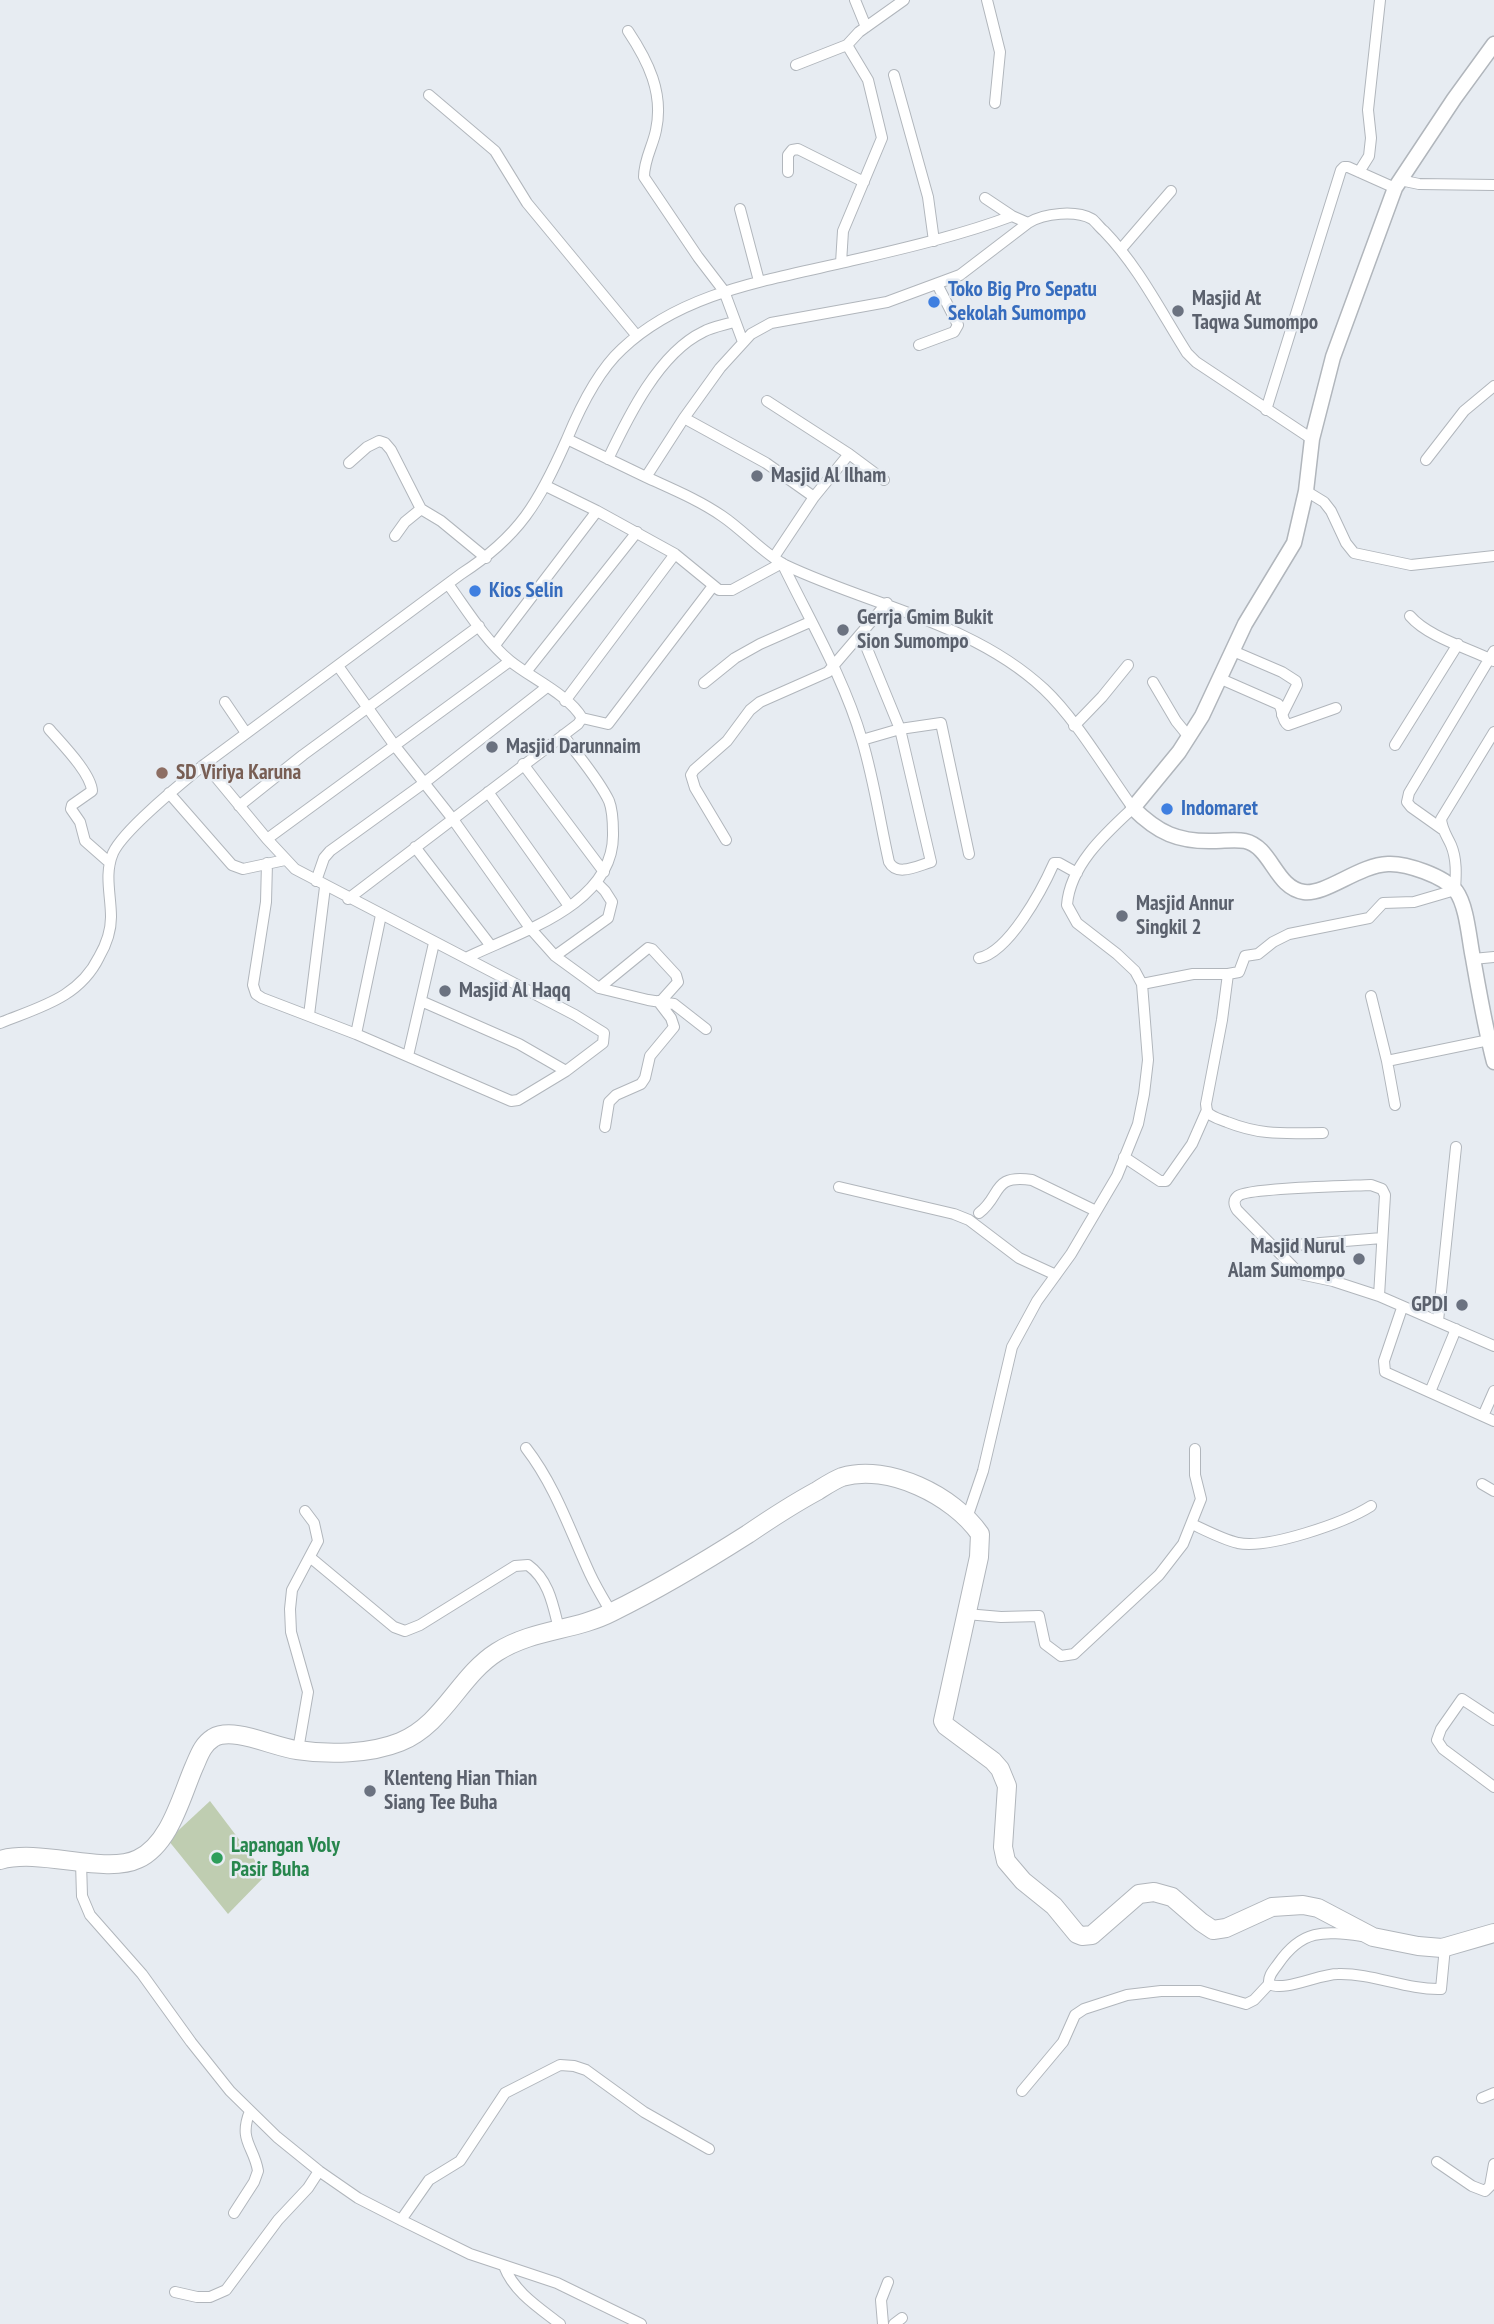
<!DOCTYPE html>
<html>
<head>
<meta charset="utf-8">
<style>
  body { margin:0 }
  canvas { display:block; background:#e7ecf2 }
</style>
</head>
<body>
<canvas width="1494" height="2324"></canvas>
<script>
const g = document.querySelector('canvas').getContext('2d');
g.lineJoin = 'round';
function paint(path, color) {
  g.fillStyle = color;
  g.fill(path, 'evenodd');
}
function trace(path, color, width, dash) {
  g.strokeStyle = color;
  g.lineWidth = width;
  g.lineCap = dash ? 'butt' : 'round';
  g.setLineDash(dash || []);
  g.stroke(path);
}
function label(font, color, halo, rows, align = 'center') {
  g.font = font + ' "PT Sans Narrow",sans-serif';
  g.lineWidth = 5;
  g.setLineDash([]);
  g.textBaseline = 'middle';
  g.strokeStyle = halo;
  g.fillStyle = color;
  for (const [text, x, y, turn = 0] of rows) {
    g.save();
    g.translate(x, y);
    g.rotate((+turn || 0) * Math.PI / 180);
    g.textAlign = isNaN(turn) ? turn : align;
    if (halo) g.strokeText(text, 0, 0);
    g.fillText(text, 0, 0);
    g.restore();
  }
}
const green = new Path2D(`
  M210,1801L266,1875L228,1914L168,1840Z`);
const street = new Path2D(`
  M855,0L866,27
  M987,0L1000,52L995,103
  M628,31C648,61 664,93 656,130C653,146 644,159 644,177L698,257L724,291L743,342
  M796,65L847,45
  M894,75L928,197L934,241
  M429,95L495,151L527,203L637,336
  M788,172V155L792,150L798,149L864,182
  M1359,172L1369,156L1371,138L1368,110L1380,0
  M1400,180L1419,184L1494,185
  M985,198L1012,216L1028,223
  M740,209L759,281
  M1121,249L1171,191
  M841,263L843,231L882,138L868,80L847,45L859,32L904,0
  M919,345L954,332L958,325L937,284
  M767,401L849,454L884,480
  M1266,410L1341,170L1344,167H1348L1395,188
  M684,418L766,463L814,497L774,557
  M567,439C579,410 599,370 622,349C680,294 763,281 837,264C896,250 956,237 1012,216
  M608,459C628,417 659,353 703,332C712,327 724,325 734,322
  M1426,460L1464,411L1494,386
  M349,463L367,447L379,441L385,443L391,450L421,509
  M546,486L597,511
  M1306,491L1324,502L1331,511L1346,543L1354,553L1411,565L1494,556
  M814,497L849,454
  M395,536L405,522L421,509L441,521L486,558
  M1410,616C1428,637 1468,648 1494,661
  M495,645L597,511L675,554L719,590H732L782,563C810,621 844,678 862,740C874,780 880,822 889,862C897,877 917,866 931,862L900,729L861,634
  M1233,651L1282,672L1296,681L1297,685L1282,715
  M338,666L395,746L452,818L530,928L555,956L599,988L648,1000L674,1004L706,1029
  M526,672L637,532
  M1221,679L1278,704C1284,709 1280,719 1288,725L1336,708
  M1153,682L1176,721L1189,737
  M704,683L735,658L760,644L810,622
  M565,701L675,554
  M225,702L246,733
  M582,718L608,724L713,586
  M1074,726L1102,697L1128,665
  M49,729C61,743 91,773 92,791L72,805L71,809L80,822L85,841L110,863
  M862,740L900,729L941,723L969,854
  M1395,745L1458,644
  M205,764L267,839L295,869L575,1015L604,1033L603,1043L566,1071L518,1100L511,1101L356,1034L262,998L256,994L253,985L266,902L267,863
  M523,764L604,872
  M488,792L569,906
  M169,793L232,865L243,869L285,860
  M239,806L303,755L479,626
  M1442,829L1411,807L1407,802L1409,793L1494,651
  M267,839L510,661
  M726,840L695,788L691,775L694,770L727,741L750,710L760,702L828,672L887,603
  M415,847L491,946
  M316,881L324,858L330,851L424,783L547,687
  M348,899L578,724L582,718C569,695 531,678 510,661C485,640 467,610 448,584
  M555,956L608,918L612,902L605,891L597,883
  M466,958C519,932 615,905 613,833C613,823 613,811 609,801C598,778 578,756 563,735
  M979,958C1009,952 1042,890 1054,863H1059L1077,873
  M1473,959L1494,957
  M1228,974L1239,972L1245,956L1258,954L1273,942L1289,934L1369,918L1383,903L1414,902L1455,890C1456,875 1457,859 1451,845C1447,836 1442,830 1441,819L1494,732
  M1142,984L1193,974H1228L1222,1020L1206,1104L1207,1112C1213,1118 1220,1119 1227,1122C1262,1136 1286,1133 1323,1133
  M599,988L648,948L652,949L676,975L678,982L661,1001
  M1371,996L1387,1061L1489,1040
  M421,1001L519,1044L566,1071
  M309,1015L325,887
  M0,1023C39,1007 79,998 99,957C106,945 111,931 111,917C111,895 104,874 113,853C124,829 183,782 205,764L461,574C520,536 539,502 567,439L646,477
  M356,1034L381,915
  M408,1056L434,943
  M1387,1061L1395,1105
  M605,1127L609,1102L616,1095L641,1084L645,1078L650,1056L674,1027L671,1018L658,1001
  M1124,1157L1160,1181H1166L1192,1144L1207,1110
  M839,1187L954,1214L969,1220L1019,1258L1056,1275
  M979,1213C1002,1196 991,1174 1032,1180L1096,1211
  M1271,1247L1382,1238
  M1379,1296L1385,1195L1382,1189L1371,1185C1351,1186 1248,1188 1238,1196C1233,1200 1234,1205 1237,1210L1300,1274L1333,1281L1379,1296L1494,1346
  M1402,1308L1384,1361L1385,1372L1494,1421
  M1438,1321L1456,1147
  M1430,1392L1456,1329
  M1483,1416L1494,1391
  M526,1448C556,1487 570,1531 590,1574C596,1587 604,1600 611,1612
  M1482,1484L1494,1491
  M967,1518L983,1471L1012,1347L1037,1301L1071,1254L1117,1176L1138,1124L1144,1094L1148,1060L1142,984L1135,971L1117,954L1077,923L1067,905C1070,865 1106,833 1133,808C1107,772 1076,719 1044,689C972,622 871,606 785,565C764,554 743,530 722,516C699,500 672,489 646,477L684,418L720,368L751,334L771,323L887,302L960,275L1028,223C1044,213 1076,210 1092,219C1096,222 1100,228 1104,231C1138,266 1161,312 1187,353L1196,362L1312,439
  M1192,1524C1207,1531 1222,1539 1238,1543C1269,1549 1344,1523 1371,1506
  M311,1558L394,1627L405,1631L420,1625L515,1566L528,1565C549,1580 553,1605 559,1629
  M966,1614L1001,1617L1039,1616L1045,1644L1061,1656L1074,1654L1159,1575L1183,1544L1201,1499L1195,1475V1449
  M1494,1720L1462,1699L1441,1729L1437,1740L1443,1749L1494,1787
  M298,1750L308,1692L291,1632L290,1609L292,1590L318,1541L314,1523L305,1511
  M81,1862L82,1896L90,1915L142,1974L191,2042L230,2091L277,2137L319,2171L358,2198L401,2220L470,2254L557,2283L641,2324
  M1362,1936C1323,1931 1302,1929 1278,1964C1273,1971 1268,1976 1269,1984C1285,1992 1319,1974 1338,1974C1373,1973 1406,1990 1441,1989L1445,1947
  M1022,2091L1063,2042L1075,2015L1084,2009L1127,1995L1161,1991H1200L1246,2004L1254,2000L1269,1984
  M1482,2098L1494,2093
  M1437,2162L1472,2186L1485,2191L1490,2186L1494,2164
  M234,2213L254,2182L258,2171C254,2146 238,2141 250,2111
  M401,2220L429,2180L460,2161L505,2093L560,2065L574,2066L586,2070L644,2112L709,2149
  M504,2266C514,2292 538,2307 560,2324
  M175,2292L197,2297H210L226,2290L278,2220L308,2188L319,2171
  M883,2324L881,2300L888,2282
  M894,2324L902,2318`);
const secondary = new Path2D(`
  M1494,44L1454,99L1395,188L1333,357L1312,439L1306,491L1294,543L1245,624L1202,716L1179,752L1133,808C1158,833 1178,842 1214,841C1224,841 1235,839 1245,841C1272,847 1275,888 1304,892C1326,895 1359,865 1388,864C1406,863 1444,876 1456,891C1467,906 1469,939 1473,958C1479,992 1485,1027 1494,1062`);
const highway = new Path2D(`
  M0,1860C41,1848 105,1875 138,1859C170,1844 181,1797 194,1767C199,1756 202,1745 213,1738C233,1726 273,1747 297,1750C329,1755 370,1754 400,1742C444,1724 459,1676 497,1652C533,1629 575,1631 612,1612C659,1589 704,1562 748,1534C770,1519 793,1504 817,1491C825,1486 834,1480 842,1477C888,1463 954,1496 980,1534L979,1557L943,1721L946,1726L993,1761L1000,1769L1007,1786L1003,1847L1006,1861L1023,1881L1054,1906L1077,1934L1082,1936L1092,1935L1139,1894L1154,1892L1172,1897L1201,1922L1213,1930L1226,1928L1272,1907L1303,1905L1318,1908L1373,1937L1418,1946L1442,1948L1494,1933`);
const markers = [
  [934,302,7,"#3f7fe0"],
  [1178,311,7,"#6b7280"],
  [757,476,7,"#6b7280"],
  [475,591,7,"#3f7fe0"],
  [843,630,7,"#6b7280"],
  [492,747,7,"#6b7280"],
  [162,773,7,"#8d6e63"],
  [1167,809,7,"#3f7fe0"],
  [1122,916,7,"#6b7280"],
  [445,991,7,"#6b7280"],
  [1359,1259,7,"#6b7280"],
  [1462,1305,7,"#6b7280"],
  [370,1791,7,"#6b7280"],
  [217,1858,7,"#2e9e5b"]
];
const shopNames = [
  ["Toko Big Pro Sepatu",948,290],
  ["Sekolah Sumompo",948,314],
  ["Kios Selin",489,591],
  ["Indomaret",1181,809]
];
const worshipNames = [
  ["Masjid At",1192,299],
  ["Taqwa Sumompo",1192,323],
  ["Masjid Al Ilham",771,476],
  ["Gerrja Gmim Bukit",857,618],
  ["Sion Sumompo",857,642],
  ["Masjid Darunnaim",506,747],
  ["Masjid Annur",1136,904],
  ["Singkil 2",1136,928],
  ["Masjid Al Haqq",459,991],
  ["Masjid Nurul",1345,1247,"right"],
  ["Alam Sumompo",1345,1271,"right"],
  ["GPDI",1448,1305,"right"],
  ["Klenteng Hian Thian",384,1779],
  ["Siang Tee Buha",384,1803]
];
const educationNames = [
  ["SD Viriya Karuna",176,773]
];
const leisureNames = [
  ["Lapangan Voly",231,1846],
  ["Pasir Buha",231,1870]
];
paint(green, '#bfcdb1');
trace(street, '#b1b6bc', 12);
trace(secondary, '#b1b6bc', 17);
trace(highway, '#b1b6bc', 20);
trace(street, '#fff', 10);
trace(secondary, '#fff', 14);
trace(highway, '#fff', 18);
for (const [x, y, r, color] of markers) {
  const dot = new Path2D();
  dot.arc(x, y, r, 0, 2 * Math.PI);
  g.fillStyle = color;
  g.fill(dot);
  trace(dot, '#e7ecf2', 2.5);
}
label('bold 21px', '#366cbe', '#e7ecf2', shopNames, 'left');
label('bold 21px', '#5b616d', '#e7ecf2', worshipNames, 'left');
label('bold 21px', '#785e54', '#e7ecf2', educationNames, 'left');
label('bold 21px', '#27864d', '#e7ecf2', leisureNames, 'left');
</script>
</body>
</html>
